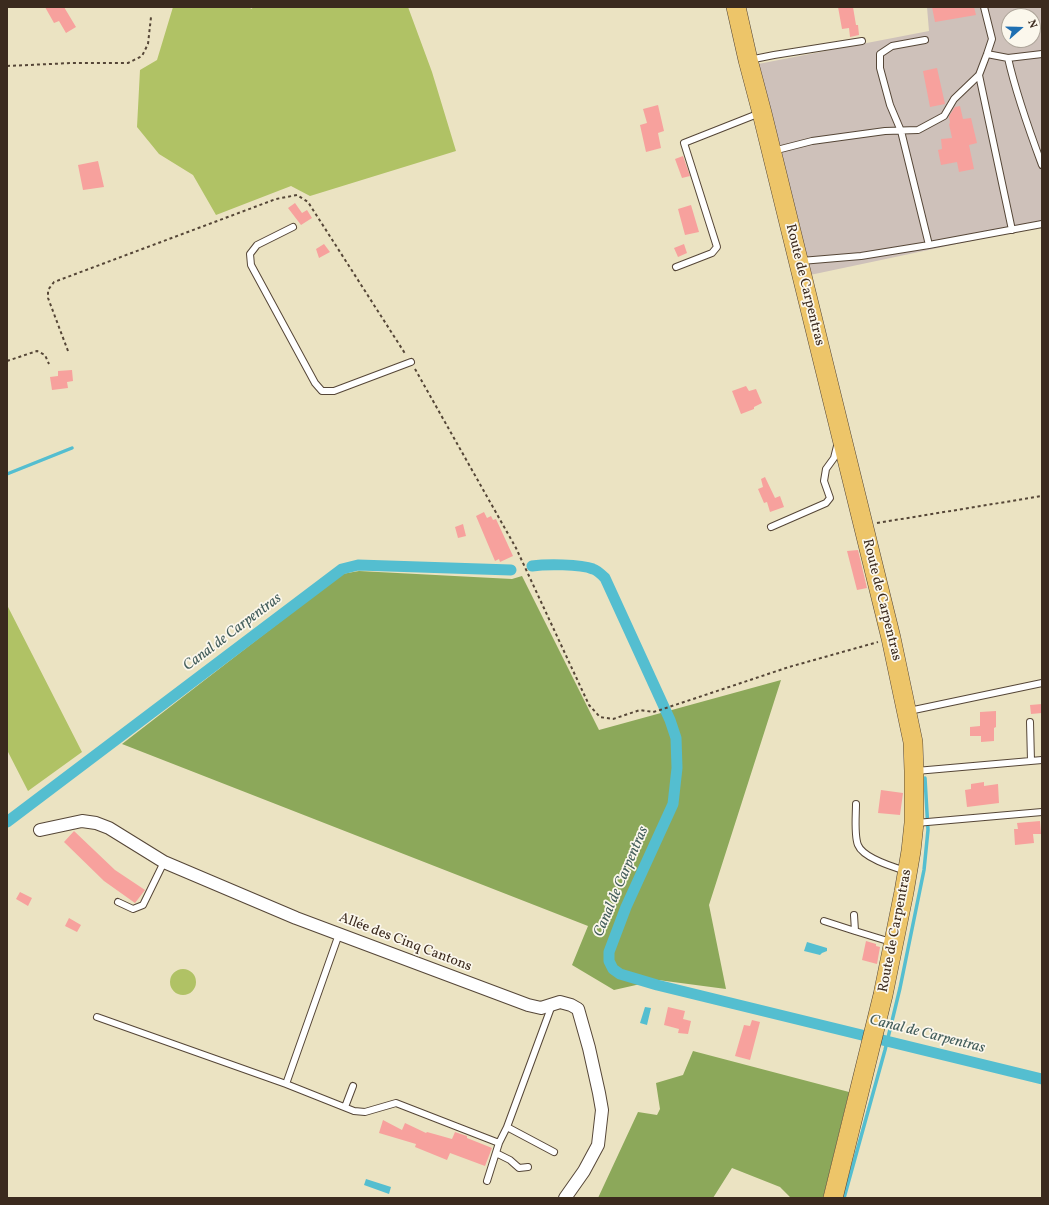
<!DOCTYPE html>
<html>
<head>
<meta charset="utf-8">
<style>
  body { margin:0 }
  #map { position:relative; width:1049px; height:1205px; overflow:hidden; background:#ebe3c2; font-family:Vollkorn,serif }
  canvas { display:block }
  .frame { position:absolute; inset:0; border:8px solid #3b2a1e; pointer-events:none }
  .north { position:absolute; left:1001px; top:8px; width:40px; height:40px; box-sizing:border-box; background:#fbf7ec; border:1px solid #aea59a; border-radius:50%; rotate:70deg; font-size:11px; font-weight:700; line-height:16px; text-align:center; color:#3b2a1e }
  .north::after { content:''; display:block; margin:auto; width:14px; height:18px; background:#1f6fb2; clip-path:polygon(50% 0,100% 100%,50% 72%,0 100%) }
</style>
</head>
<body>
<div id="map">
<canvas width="1049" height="1205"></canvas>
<div class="frame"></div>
<div class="north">N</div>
</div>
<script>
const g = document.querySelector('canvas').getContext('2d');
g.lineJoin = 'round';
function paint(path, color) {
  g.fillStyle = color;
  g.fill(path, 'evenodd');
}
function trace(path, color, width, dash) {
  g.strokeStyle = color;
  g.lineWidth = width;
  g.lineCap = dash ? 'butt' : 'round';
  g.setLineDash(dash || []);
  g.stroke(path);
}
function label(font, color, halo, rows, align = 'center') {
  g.font = font + ' Vollkorn,serif';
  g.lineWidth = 3.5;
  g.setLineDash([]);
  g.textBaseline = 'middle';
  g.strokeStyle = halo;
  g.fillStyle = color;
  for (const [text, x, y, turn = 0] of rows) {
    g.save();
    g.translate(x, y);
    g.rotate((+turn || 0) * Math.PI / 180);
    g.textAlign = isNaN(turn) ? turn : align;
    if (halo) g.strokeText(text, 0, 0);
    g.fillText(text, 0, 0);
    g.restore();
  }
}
const industrial = new Path2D(`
  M927,7H1042V226L810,275L758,64L929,31ZM1009,16H1033V40H1009Z`);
const green = new Path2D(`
  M173,7H250L251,9L254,7H408L432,72L456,151L310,196L291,186L216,215L193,175L159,154L137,127L140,70L157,60Z
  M7,605L82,752L28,791L7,750Z
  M170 982a13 13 0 1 1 26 0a13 13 0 1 1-26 0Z`);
const forest = new Path2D(`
  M359,571L512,579L522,576L599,730L781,680L709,905L726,989L658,980L614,990L572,965L588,926L122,744L342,574Z
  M693,1051L849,1092L823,1198H791L780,1187L732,1168L713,1198H598L638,1112L657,1115L660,1109L656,1083L683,1075Z`);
const water = new Path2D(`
  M807,942L827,948V951L822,953L820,955L804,951Z
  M645,1007L651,1008L647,1025L640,1023Z
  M366,1179L391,1187L389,1194L364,1185Z`);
const stream = new Path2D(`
  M7,474L72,448
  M844,1198L885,1050L900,988L924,870L928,830L925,778`);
const canal = new Path2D(`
  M532,566C546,564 580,564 593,569C597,570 602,575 605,578L670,720L676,738L677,768L673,804L626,907L609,952V961L613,969L620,974L657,985L1042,1079
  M7,822L342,569L358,565L511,570`);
const building = new Path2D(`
  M45,7H64L76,27L66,33L59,21L54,23Z
  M838,7H853L856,25H858L859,35L850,37L849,28L842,29Z
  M932,7H974L976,15L935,22Z
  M937,68L945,104L930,107L923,71Z
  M658,105L664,131L658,133L661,148L646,152L640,125L647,123L643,109Z
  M960,106L963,119L971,118L977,143L969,145L974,169L959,172L957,162L941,165L938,150L942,149L941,139L952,138L949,124L950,123L949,116L955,107Z
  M683,156L690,176L682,178L675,159Z
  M98,161L104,187L83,190L78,165Z
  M295,203L302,213L307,210L312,218L301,225L288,208Z
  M691,205L699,232L685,235L678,209Z
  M324,244L330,252L319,258L316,249Z
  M684,244L687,253L678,257L674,248Z
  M72,370L73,381L67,382L68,388L52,390L50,377L58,376V371Z
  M746,386L749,391L756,389L762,403L754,407V409L741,414L732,391Z
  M765,477L775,498L780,496L784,507L770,512L767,502L764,503L758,489L763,487L761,479Z
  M484,512L487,518L491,516L493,520L496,519L513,556L500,562L499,559L495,561L476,516Z
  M463,524L466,536L458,538L455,527Z
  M858,550L867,588L857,590L847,551Z
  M1042,704V713L1031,714L1030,705Z
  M996,711V727L994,728V741L981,742V736H970V727L980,726V712Z
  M984,782V786L998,784L999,803L967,807L965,790L971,789V784Z
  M881,790L903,793L900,815L878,813Z
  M1040,821L1041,834H1033L1034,843L1015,845L1014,829H1018L1017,823Z
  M74,831L115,870L145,890L135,903L104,881L64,842Z
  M20,892L32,898L28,906L16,899Z
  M69,918L81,925L77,932L65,926Z
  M866,941L876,944V946L880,947L877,964L862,960Z
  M668,1007L685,1011L683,1019L691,1021L688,1034L678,1033L679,1029L664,1025Z
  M752,1020L760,1022L750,1060L735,1056L744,1025L750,1026Z
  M383,1120L402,1130L405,1123L426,1133L427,1132L452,1139L455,1132L467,1136V1138L492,1148L485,1166L450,1153L447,1160L415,1147L416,1144L379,1133Z`);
const path = new Path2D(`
  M7,66L72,63H128L142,56L148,44L151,17
  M68,351L48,298V290L54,282L276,199L297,195L308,202L406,355
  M7,361L37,351L45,355L49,364
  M415,369L516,548L589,705L600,717L613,719L640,710L653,712L660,710L789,667L878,642
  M877,523L1042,496`);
const service = new Path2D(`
  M925,40L892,46L880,54V68L890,105L901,131L929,245
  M987,54L1008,58L1042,54
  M1008,58C1016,94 1029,130 1042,165
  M749,60L774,55L862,41
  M979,75L1012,230
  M773,151L812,141L885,131L918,130L944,116L954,99L979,75L987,54L992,39L984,7
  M293,227L257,245L250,254L251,265L315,383L322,391H334L411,362
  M801,261L861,256L929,245L1042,224
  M676,267L712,253L717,247L684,143L760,113
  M771,527L826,503L830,498L824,481L826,469L834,458L837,446
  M909,711L1042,683
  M1030,722L1031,761
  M916,771L1042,760
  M856,804C856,815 854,835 858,845C863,858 893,867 906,871
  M916,823L1042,812
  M118,902L133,909L143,905L164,862
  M854,915L855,931L891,942
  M824,921L855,931
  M552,1005L507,1127L554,1152
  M97,1017L286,1084L339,934
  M286,1084L354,1111L365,1112L396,1103L499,1143L507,1127
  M345,1107L353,1086
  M496,1153L510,1160L519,1168L528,1167
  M487,1181L499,1143`);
const minor = new Path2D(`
  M40,830L82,821L96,823L109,828L164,862L296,918L528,1005L541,1008L560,1002L571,1005L578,1009L589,1048L599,1093L602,1110L598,1145L584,1171L565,1198`);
const primary = new Path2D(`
  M736,7L748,60L762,113L891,638L913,742L914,771V823L911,851L904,892L883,995L833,1198`);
const streetNames = [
  ["Route de Carpentras",804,285,76],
  ["Route de Carpentras",881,600,76],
  ["Route de Carpentras",896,931,-79],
  ["Allée des Cinq Cantons",405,943,21]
];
const waterNames = [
  ["Canal de Carpentras",233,633,-37],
  ["Canal de Carpentras",622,882,-67],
  ["Canal de Carpentras",927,1035,14]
];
paint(industrial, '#cec1ba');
paint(green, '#b0c265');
paint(forest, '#8ca85a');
paint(water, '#54bed0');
trace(stream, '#54bed0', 3.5);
trace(canal, '#54bed0', 11);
paint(building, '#f7a19d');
trace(service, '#554637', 8);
trace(minor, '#554637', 14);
trace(primary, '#554637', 20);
trace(path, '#554637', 2, [3, 3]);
trace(service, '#fff', 6);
trace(minor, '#fff', 12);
trace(primary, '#edc569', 19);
label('14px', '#3b2a1e', '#fbf7ec', streetNames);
label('italic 15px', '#445e5c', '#fbf7ec', waterNames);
</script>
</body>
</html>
